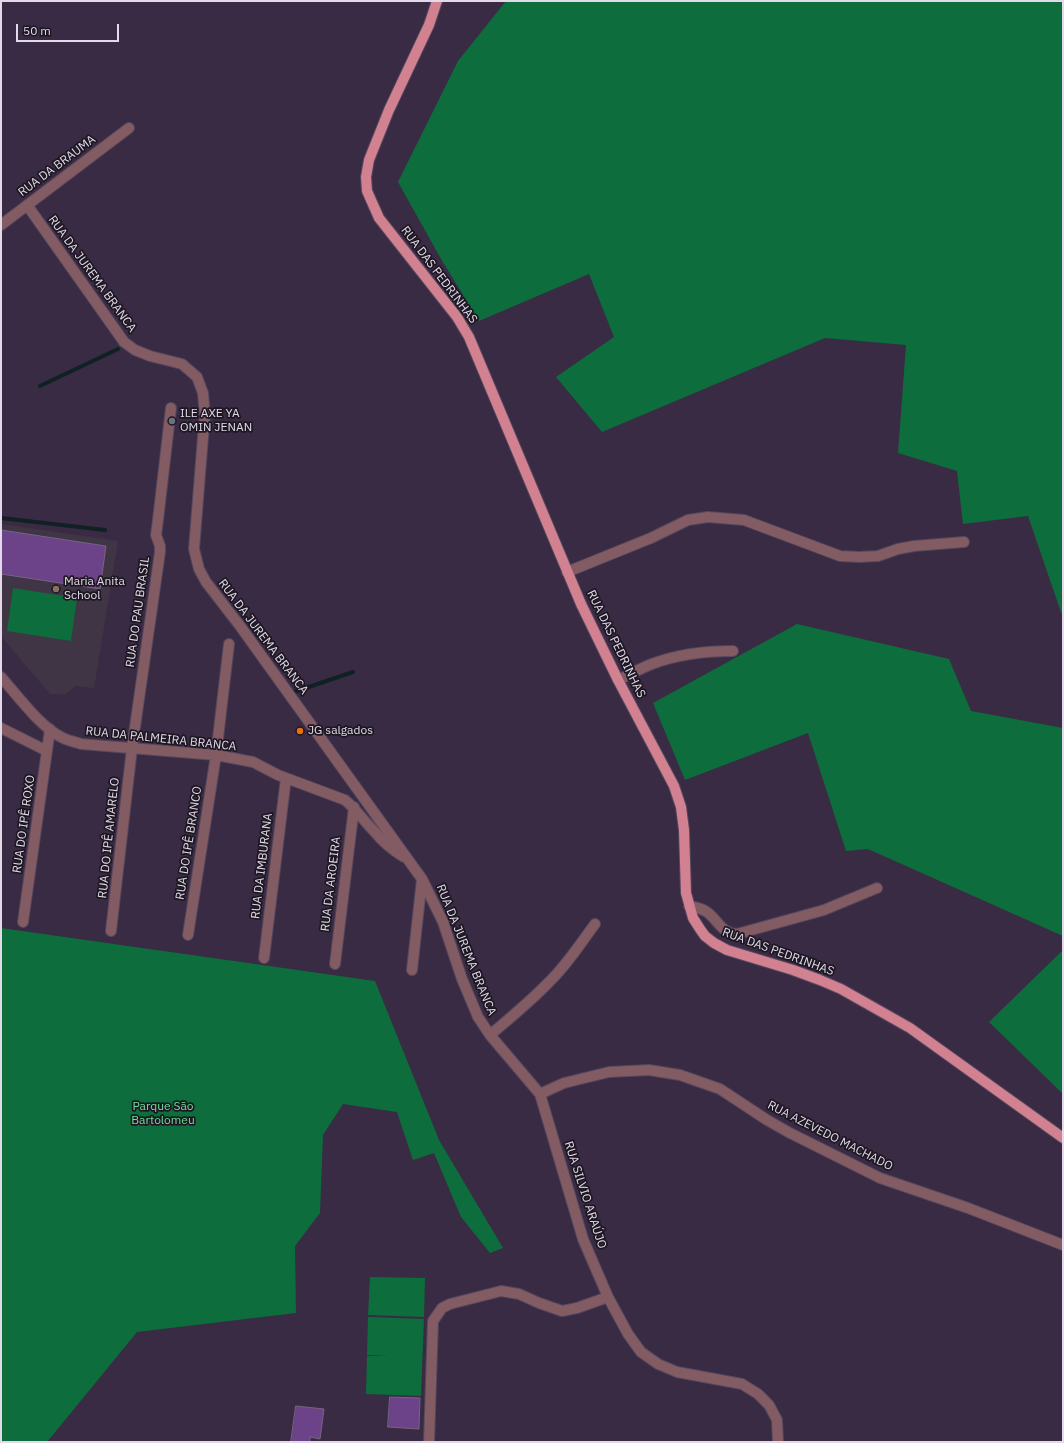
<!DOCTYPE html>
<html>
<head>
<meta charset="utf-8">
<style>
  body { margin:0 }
  #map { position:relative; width:1064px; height:1443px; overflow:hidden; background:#3a2b44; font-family:"IBM Plex Sans",sans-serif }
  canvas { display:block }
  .frame { position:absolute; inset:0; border:2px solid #e2d9e9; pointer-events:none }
  .scale { position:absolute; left:16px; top:24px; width:103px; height:18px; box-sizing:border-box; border:2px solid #e2d9e9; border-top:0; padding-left:5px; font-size:12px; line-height:14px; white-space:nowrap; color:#e2d9e9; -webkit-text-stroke:3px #1d1722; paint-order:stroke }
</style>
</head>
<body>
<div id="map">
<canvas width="1064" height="1443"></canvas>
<div class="frame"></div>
<div class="scale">50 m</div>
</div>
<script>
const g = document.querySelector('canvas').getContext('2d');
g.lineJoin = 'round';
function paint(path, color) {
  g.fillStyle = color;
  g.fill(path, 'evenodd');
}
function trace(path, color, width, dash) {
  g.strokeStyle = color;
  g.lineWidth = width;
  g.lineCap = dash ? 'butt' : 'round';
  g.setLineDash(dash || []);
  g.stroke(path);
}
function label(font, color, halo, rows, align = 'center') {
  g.font = font + ' "IBM Plex Sans",sans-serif';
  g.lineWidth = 3.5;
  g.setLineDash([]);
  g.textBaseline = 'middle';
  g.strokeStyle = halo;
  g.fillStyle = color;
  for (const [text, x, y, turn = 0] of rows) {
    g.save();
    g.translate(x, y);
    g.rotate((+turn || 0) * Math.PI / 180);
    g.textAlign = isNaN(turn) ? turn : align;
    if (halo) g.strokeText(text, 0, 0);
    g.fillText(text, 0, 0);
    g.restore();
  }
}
const education = new Path2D(`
  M1,524L118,541L94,688L75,686L66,694H50L1,636Z`);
const green = new Path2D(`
  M506,1H1063V618L1028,516L963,524L957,471L898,453L906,345L825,338L602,432L556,377L614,337L589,274L479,321L441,259L398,182L458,61Z
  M13,588L77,598L71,641L7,631Z
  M797,624L949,659L971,711L1063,728V936L868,849L846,851L808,733L685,780L653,703Z
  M1,928L375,981L439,1140L503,1248L490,1253L461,1217L434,1153L413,1160L397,1112L343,1104L323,1135L320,1213L295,1246L296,1313L137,1332L47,1442H1Z
  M1063,950V1094L989,1022Z
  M370,1277L425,1278L424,1317L368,1315Z
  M368,1317L424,1319L421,1396L366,1394L367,1356H389L367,1355Z`);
const stream = new Path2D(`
  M40,386L118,349
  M1,518L105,530
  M294,692L353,672`);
const building = new Path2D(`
  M1,530L106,546L100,589L1,574Z
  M390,1397L420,1398L419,1429L388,1427Z
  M296,1406L324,1409L320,1439L310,1437V1442H291Z`);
const minor = new Path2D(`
  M27,205L124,342L135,350L150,356L182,364L197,377L203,393L205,416L203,437L194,549L199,569L206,582L240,626L422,879L443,922L462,979L478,1017L490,1035L540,1094L583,1239L608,1297L628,1334L641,1352L658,1364L677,1372L742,1384L758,1394L769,1405L777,1420L778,1442
  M1,225L129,128
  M567,572L651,538L688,520L708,517L744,520L840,556L859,557L878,556L898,549L914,546L964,542
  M1,677C18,696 40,727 63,738C69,741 76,742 81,744L216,755L253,762L278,775L345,800C356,809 363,820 373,830C382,841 392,850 404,857
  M618,680C629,675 641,668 652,664C678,654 705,651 733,651
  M1,728L47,751
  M689,906C695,907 701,908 707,912C718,920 722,934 737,934L824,910L877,888
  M23,922L50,729
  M111,931L132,748L160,552V546L156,535L158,520L171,408
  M188,935L216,755L229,644
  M264,958L286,778
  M335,964L354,807
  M412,970L422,879
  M490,1035C510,1018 531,1001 549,982C567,965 580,944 595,924
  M540,1094L564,1083L609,1072L649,1070L680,1075L720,1089L767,1120L790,1133L880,1178L968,1208L1063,1245
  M429,1442L433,1321L442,1308L450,1304L501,1291L519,1294L539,1303L562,1311L577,1308L608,1297`);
const major = new Path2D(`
  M437,1L429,25L389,110L369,160L366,177L367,191L379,218L457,317L469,337L581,604L618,680L674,786L681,807L684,830L686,893L693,918L700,929L705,936L714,943L727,950L793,970L820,980L841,989L910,1028L1063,1138`);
const markers = [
  [172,421,4,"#6b7280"],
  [56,589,4,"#8d6e63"],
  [300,731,4,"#e8710a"]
];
const streetNames = [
  ["RUA DA BRAUMA",57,166,-37],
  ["RUA DA JUREMA BRANCA",92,274,54],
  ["RUA DAS PEDRINHAS",439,275,53],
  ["RUA DO PAU BRASIL",138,612,-82],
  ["RUA DA JUREMA BRANCA",263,637,53],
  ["RUA DAS PEDRINHAS",616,644,64],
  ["RUA DA PALMEIRA BRANCA",161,739,6],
  ["RUA DO IPÊ ROXO",24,824,-82],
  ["RUA DO IPÊ AMARELO",109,838,-84],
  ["RUA DO IPÊ BRANCO",189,843,-81],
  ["RUA DA IMBURANA",262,866,-83],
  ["RUA DA AROEIRA",331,884,-83],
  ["RUA DA JUREMA BRANCA",466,950,68],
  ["RUA DAS PEDRINHAS",778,952,20],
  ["RUA AZEVEDO MACHADO",830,1136,27],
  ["RUA SILVIO ARAÚJO",585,1195,72]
];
const poiNames = [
  ["ILE AXE YA",180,414],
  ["OMIN JENAN",180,428],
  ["Maria Anita",64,582],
  ["School",64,596],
  ["JG salgados",308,731]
];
const parkNames = [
  ["Parque São",163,1107],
  ["Bartolomeu",163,1121]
];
paint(education, '#403544');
paint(green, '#0d6d3c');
trace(stream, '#102124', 4);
paint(building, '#6c4288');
trace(building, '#756582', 1);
trace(minor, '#55475e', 12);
trace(major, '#55475e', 12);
trace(minor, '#835b62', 10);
trace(major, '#d18190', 10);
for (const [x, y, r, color] of markers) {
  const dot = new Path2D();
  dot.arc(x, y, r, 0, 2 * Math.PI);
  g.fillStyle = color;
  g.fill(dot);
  trace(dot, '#1d1722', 1.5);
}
label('12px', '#e2d9e9', '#1d1722', streetNames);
label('12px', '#e2d9e9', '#1d1722', poiNames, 'left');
label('12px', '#6de097', '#1d1722', parkNames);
</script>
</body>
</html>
